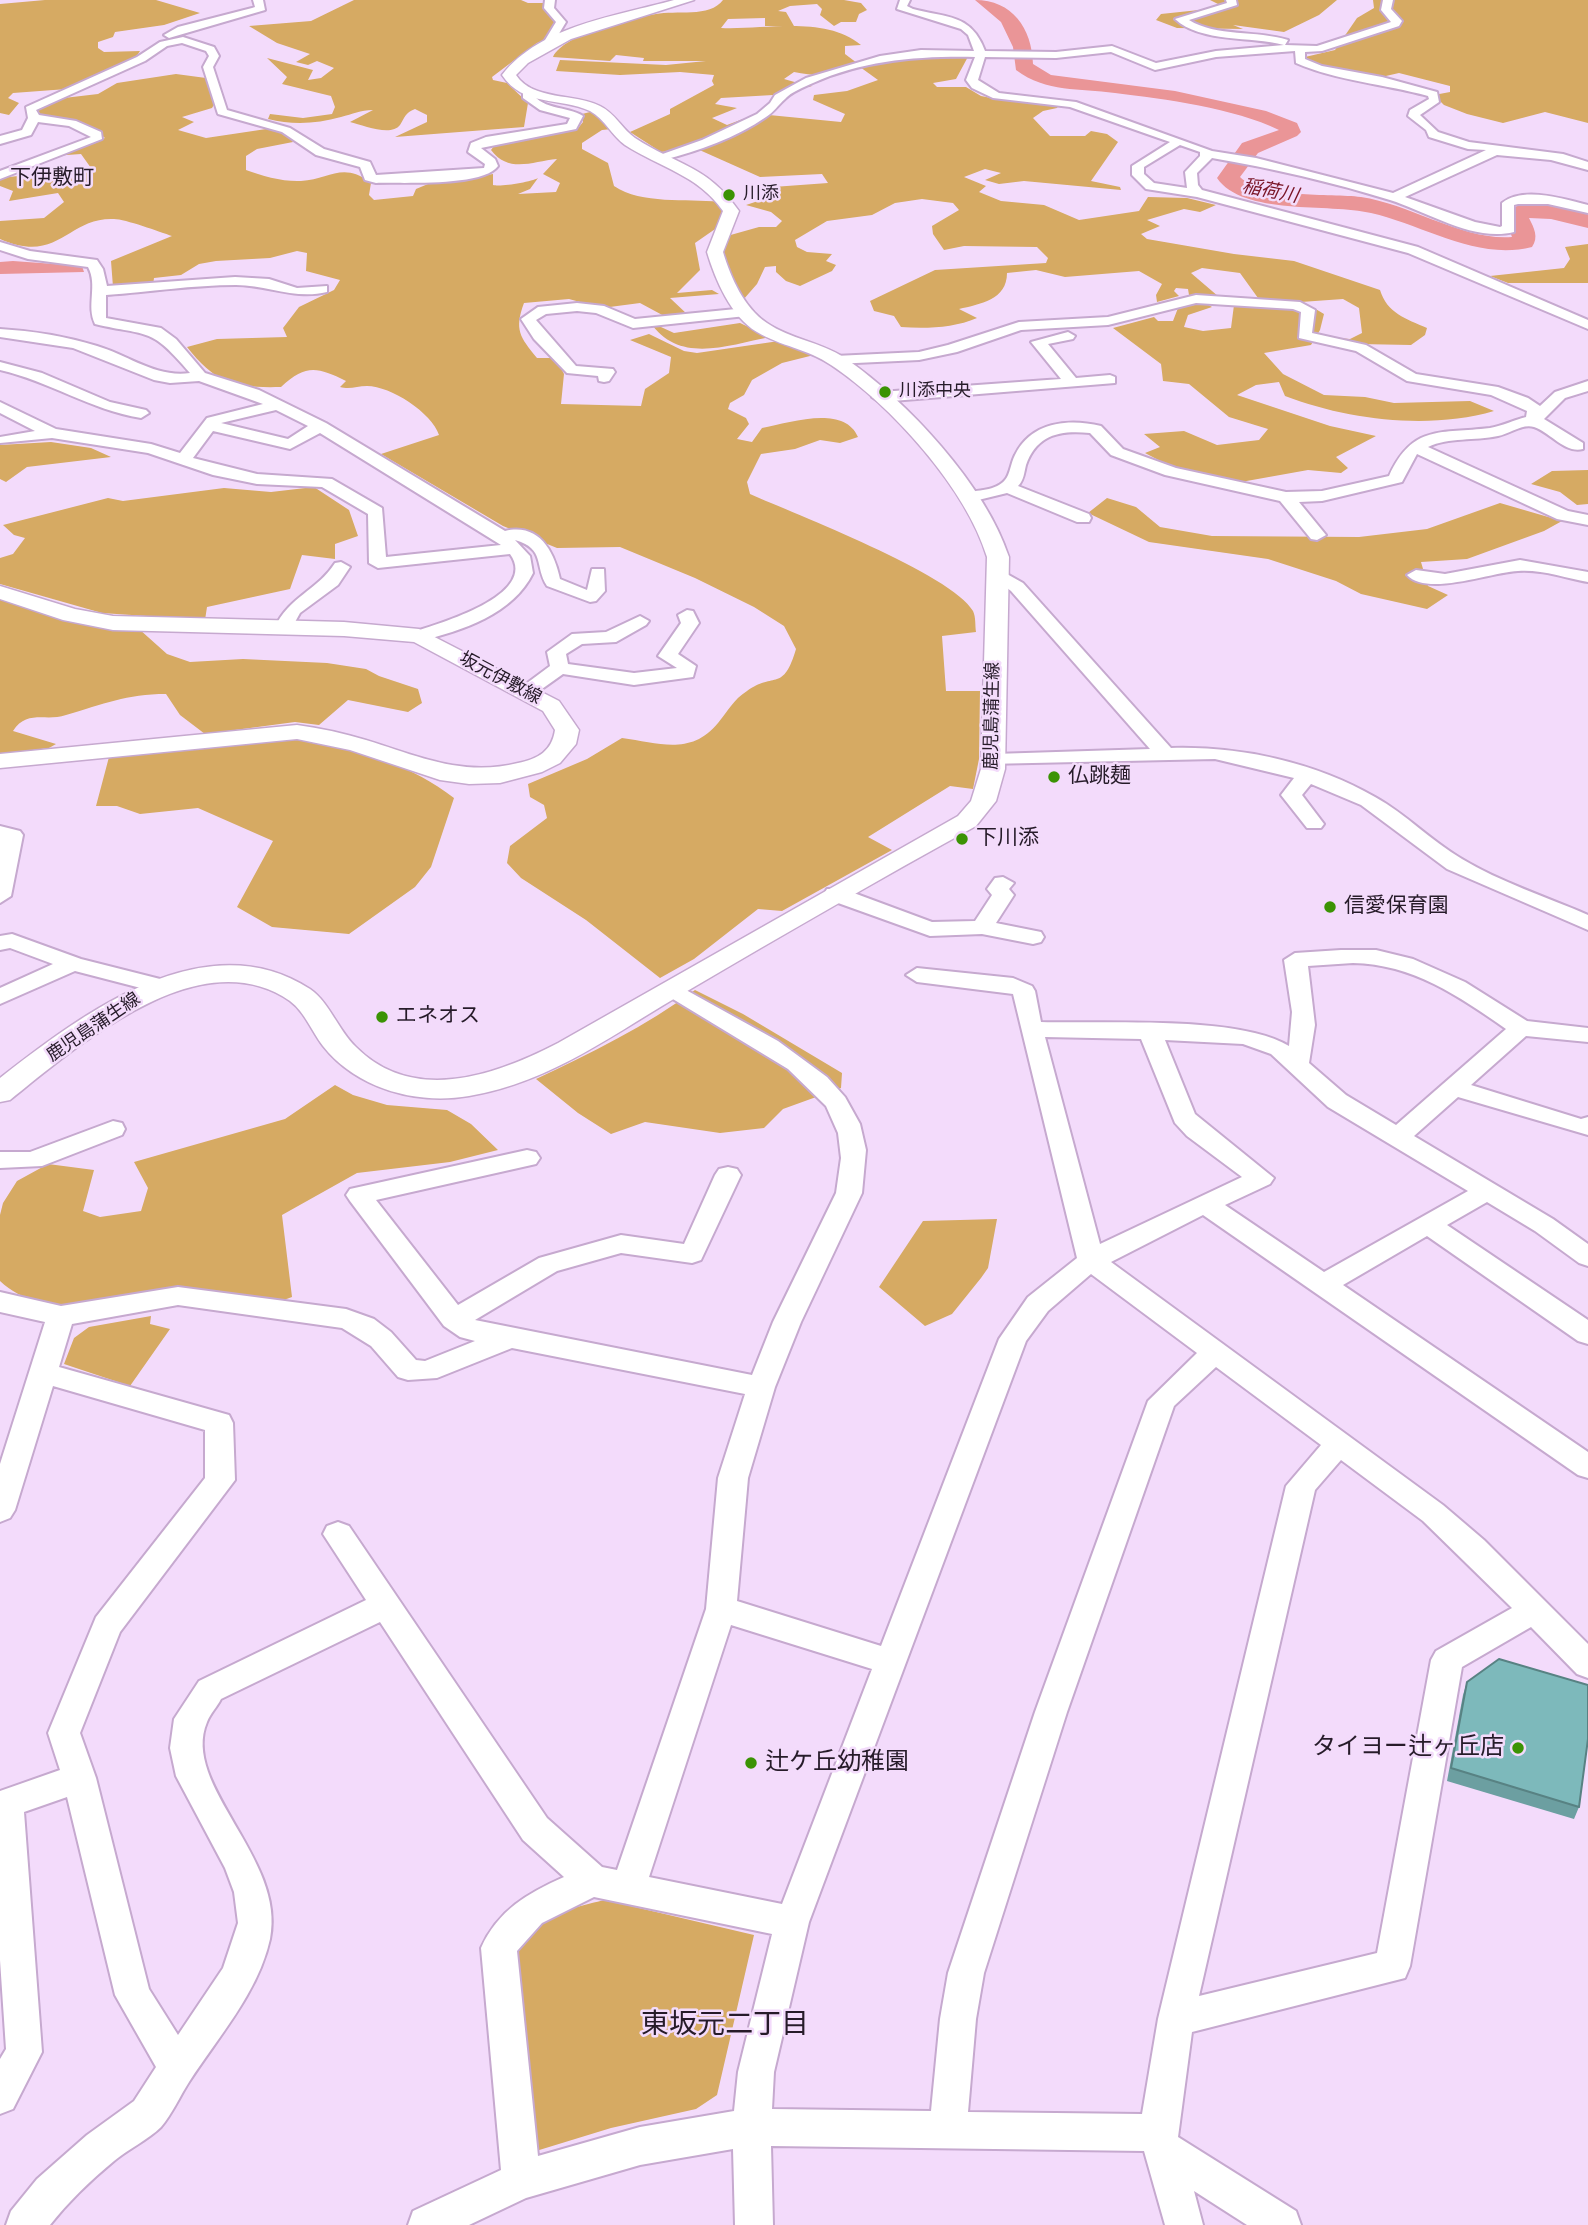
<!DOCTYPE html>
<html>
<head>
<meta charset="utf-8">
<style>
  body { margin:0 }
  canvas { display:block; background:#f3dbfb }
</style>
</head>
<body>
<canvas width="1588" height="2225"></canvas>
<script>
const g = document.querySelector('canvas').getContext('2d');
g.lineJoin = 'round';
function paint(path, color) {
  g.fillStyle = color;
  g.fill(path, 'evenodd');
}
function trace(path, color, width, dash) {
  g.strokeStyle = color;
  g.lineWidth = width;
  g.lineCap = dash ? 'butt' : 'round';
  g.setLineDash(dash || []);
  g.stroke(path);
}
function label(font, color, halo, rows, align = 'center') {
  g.font = font + ' "Titillium Web","Noto Sans JP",sans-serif';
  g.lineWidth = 5;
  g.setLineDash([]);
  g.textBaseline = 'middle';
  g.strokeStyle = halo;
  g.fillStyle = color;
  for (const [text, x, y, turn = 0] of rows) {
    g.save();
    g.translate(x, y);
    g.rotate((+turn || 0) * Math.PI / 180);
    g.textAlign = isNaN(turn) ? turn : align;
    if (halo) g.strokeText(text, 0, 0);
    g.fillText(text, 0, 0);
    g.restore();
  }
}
const green = new Path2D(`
  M45,0H156L200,13L164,25L115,32L113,37L98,42V48L104,52L140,51L136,57L67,89L13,93L8,98L19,103L9,115L0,113V4Z
  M354,0H521L528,3H545L543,9L556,20L549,38L537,43L492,77L493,80L507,83L528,103L524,127L395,137L427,122V115L415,109C405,113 405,117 400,125C391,137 363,125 350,122L373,110C360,110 353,114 341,117C316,124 292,125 268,119L270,114L303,118L332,114L335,107L331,96L282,84L287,77L267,58L313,70L308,80L321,78L334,68L317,61L308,65L296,62L310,54L277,43L249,26L311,21Z
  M723,0H844L861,3L867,10L859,14L856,22H841L834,26L820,15L822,9L817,4L790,6L778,11L786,12L794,26H765V18L728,19L721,28C765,30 825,15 861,45L845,46V54L857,63C839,79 816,76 794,72L784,79L812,87H797L773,95L721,98L715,104L737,108L712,118L727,125L743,119L759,123L769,115L841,122L845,114L813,100L814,95L847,91L878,80L860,67L894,58L970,53L956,79L933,83L937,87H966L981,96L1007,101L1059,105L1057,108L1043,111L1033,118L1050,136H1085L1091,131L1107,134L1118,142L1091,181L1120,187L1121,190L1024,181L999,184L985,180L1001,173L985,169L964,177L986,186L979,192L1001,201L1044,205L1079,220L1139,211L1148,197L1187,198L1216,205L1200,212L1184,209L1147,220L1160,226L1141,234L1147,239L1234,254L1294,261L1380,290C1387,313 1406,319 1427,328L1425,335L1411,345L1359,344L1324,337L1350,339L1362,333L1359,308L1343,299L1301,302L1258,298L1240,273L1202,268L1191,273L1219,297L1189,295L1188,289L1176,288L1174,291L1179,296L1157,302L1156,295L1162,284L1139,271L1065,277L1036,270L1007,273C1007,300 980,304 959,309L977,318C954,328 925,329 901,327L894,316L874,311L870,301L935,270L1046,263L1048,258L1037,247L964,246L944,250L933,234L932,226L959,210L953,203L922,199L895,203L872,215L827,221L795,240L797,247L807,252L832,254L826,261L836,265L832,271L800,286L786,281L776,272V266L765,267L757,284L743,300L723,254L727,236L759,227H776L782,221L771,212L746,205L764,199L766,191L773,187L828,183L822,174L760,177L695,148L661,152L630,132L670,114V109L714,85L712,81L714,75L680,72L620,75L556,71L560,60L666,65L706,61H643L644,58L616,55L610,61L553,57C564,34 630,18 656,14C675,10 710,18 723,0Z
  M1210,0H1337L1319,15L1284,32L1233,25L1243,29L1177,28L1156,20L1161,14L1218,8V4Z
  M1373,0H1588V123L1545,112L1503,123L1467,114L1444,105L1434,95L1450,92V86L1399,73L1377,78L1320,68L1306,61L1305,57L1335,50L1357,18L1374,8Z
  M176,74L206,78L216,101L212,108L182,117L194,122L178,130L206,138L273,128L289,134L293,142L257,149L246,156V170C262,176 284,182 301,181C330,179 343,161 371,183L369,195L374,200L413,196L416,189L428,184L493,174V185C501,187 531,182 538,178L530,189L518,194L556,192L560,183L543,174L557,159C533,161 509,174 491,150L494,146L579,127L583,122L582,114L594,111L612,129L602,130L582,143V149L608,163L614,186C642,205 686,198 719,202L724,216L718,227L695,243L700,270L677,293L712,290L719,294L670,298L688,315L666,317L640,303L602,308L569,299L524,303C514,330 520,337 537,358H556L564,374L561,404L641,406L645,389L669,373L671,357L630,340L649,334L684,351L697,353L779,341L814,355L782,363L752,380L744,395L730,403L728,409L746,418L749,424L737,439L752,442L762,428C789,423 844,404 858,437L840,443L820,440L795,449L761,454L747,482L750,494C795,514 952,574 973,611C976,617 975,626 976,632L942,636L946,691H980L979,759L973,789L950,786L868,837L892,850L782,911L758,909L694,959L660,978L586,920L521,878L507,863L510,846L547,818L544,805L530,797L528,784L587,759L622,738C659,743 691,756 718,723C728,711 733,700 747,691C775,671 783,693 796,649L784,626L754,607L695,578L620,547L557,548L503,526L381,454L439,435C432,413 391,386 367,386C357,386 350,390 340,387L346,381C317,367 306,364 281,387C235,388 216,384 187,347L217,339L287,337L283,328L299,307L334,290L340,280L306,271L307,253L297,251L270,258L216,261L199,264L181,275L154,278L153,285L113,287L111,261L172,236C160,232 125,219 114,219C67,217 59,265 0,239V221L44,218L64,202L58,193L9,201L13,191L0,186V178L91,168L81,154L53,156L105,138L88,125L38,114V110L64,98L98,94L117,83Z
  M1588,244V283H1508L1490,276L1564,268L1570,259L1565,247Z
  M1205,303L1212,307L1188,315L1184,327L1203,331L1231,328L1234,305L1314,308L1324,314L1320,330L1311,345L1264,353L1283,374L1324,395L1365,397L1394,403L1470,401L1494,411C1429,430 1348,420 1285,396L1279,382L1256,385L1237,395L1330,426L1376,436L1336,457L1348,468L1341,473L1308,470L1241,482L1168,465L1145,453L1160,447L1144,434L1184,431L1217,445L1259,440L1268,429L1229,417L1189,384L1163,381L1161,364L1113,328L1154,317L1158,321H1173L1178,308Z
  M650,322L674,333L740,323L770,337C728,345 679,365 650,322Z
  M51,442L91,448L111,457L27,467L6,482L0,479V445Z
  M1588,470V504L1577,505L1560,492L1531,484L1552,471Z
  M314,487L349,510L358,536L335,544V559L302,555L290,589L207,607L205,620L102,613L0,584V558L13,554L25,538L14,535L3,525L108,498L123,501L224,488L271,492Z
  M1107,498L1136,507L1160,527L1212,536L1359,537L1427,529L1500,503L1562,521L1544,531L1467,559L1421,562L1428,586L1448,595L1427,609L1361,594L1336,581L1268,559L1149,542L1088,513Z
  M0,599L42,614L89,625L139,629L167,654L190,662L243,659L327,663L366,669L379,676L418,689L422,703L408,712L348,700L319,725L295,722L205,734L180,715L166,694C126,694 104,704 66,715C46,722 27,709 13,731L56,744L49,748L0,754Z
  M316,738C366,752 412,766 454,798L431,867L415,887L349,934L272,927L237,907L273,841L198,808L140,814L117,806H96L109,757Z
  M695,990L743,1014L842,1073L841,1088L783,1109L764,1128L720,1133L645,1122L611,1134L578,1113L536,1079C591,1053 646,1026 695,990Z
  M335,1085L353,1095L387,1105L447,1110L471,1124L498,1150L450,1162L357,1173L282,1215L292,1297C271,1307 242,1295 218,1295C153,1294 54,1331 0,1281V1215L3,1203L17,1181L48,1164L94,1170L83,1211L100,1217L141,1211L148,1188L134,1162L285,1119Z
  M997,1219L988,1268L981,1278L952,1314L925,1326L879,1287L923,1221Z
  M151,1316L150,1324L170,1329L130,1386L64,1364L74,1338L89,1327Z
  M605,1900L754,1935L717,2095L696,2109L611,2128L536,2151L515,1966C520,1919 566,1909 605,1900Z`);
const water = new Path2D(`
  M13,261L82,266L84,272L0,274V262Z`);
const river = new Path2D(`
  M975,0C1012,0 1032,28 1033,64L1051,75L1175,91L1266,111L1297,123L1301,132L1297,136L1258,153L1240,177C1262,199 1330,193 1361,197C1410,204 1464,241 1512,237L1504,216C1521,192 1565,208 1588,214V228L1551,219L1529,218C1534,228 1539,237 1532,247C1476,261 1424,225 1371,213C1329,203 1243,216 1217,178L1242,143L1279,130C1234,108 1165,99 1115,93C1079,88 1047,93 1016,70L1013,47L1001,22Z`);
const minor = new Path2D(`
  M253,0H263L265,10L169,38L164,35L178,27L252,8L255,7Z
  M545,0H555L554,8L566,22L551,47L547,48L542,45L556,22L544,8Z
  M900,0H910L907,6L913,9C946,18 971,13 985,51L1056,52L1112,46L1156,63L1216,51L1284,45C1251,36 1201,43 1175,19L1227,3L1226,0H1236L1237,5L1189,20C1216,37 1257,30 1288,40L1285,45L1317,46L1391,22L1381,10L1383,0H1393L1391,9L1402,21L1399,26L1322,51L1305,52V59L1322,66L1382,77L1437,92L1439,102L1420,115L1438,132L1469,142L1563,154L1588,162V170L1551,160L1497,155L1405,197L1475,222L1500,227L1502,226V203C1523,186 1564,199 1588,205V213L1548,204H1518L1514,205V232C1473,242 1428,212 1390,200C1332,182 1271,168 1212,158L1197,173L1198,185L1202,190L1418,247L1588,320V329L1408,253L1197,197L1146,189L1132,175V166L1170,142L1070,107L993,98L972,88L966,80L975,57C920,56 864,60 813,83C804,87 791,92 785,99C778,105 774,112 766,117C736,138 698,151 663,160L657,156L702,140L757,114L770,103L775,95L806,78L880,56L921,50L974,51L968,35L961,29L897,9ZM1295,51L1296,63C1337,81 1385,84 1428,96L1429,99L1410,110L1408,116L1426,130L1429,137L1468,149L1486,150L1393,193L1256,158L1212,151L1076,102L999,93L978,80L985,57L1056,58L1111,52L1155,70L1216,57ZM1180,145L1200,152V156L1185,172L1187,188L1154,183L1144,174V167Z
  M183,37L214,47L219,56L213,67L227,110L290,128L324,149L370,162L376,175L484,168L485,164L468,152L471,143L486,137L567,124L570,118L540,110L523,98V89H531C537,110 568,106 583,116L576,129L481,148L495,159L498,166C483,187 403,182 376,183L365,180L360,167L316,155L282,132L218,114L203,67L209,56L206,51L182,43L167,46L145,61L36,110L39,115L76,121L101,132L102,139L0,179V171L91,137L69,126L38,122L31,135L0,144V136L22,130L28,118L26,107L137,57L160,42Z
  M0,242L30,251L97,260L103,269L107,286L235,277L269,279L297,288L327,286V292C295,300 268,285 236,285C193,285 149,292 106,295V318L161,328L176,339L205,373L259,390L326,423L505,531C539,523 554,551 560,579L587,590L592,569H604L605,591L596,601L590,602L547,586C534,566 546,549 515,540L530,556L533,573C513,614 462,631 419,641L413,640L410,636L413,632C438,624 540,595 510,554L378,568L369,563L368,514L322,487L257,484L213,475L148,453L52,438L0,443V437L35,431L0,413V402L56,429L151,444L180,453L207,418L263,404L199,381L170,383L154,380L73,348L0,337V329C33,331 65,336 97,346C128,355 156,378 190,373C150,326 150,337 95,324C86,306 98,285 88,267L28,259L0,250ZM276,410L308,426L288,439L221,423ZM213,431L290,449L320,433L501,545L386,557L382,508L332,479L257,474L193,458Z
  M1196,295L1300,302L1315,310L1312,333L1366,345L1416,374L1498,387L1528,398L1540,406L1555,392L1588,381V391L1565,398L1544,419L1583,443V449C1565,454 1550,432 1534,427C1523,423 1509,434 1498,436C1475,441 1449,437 1428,447L1568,511L1588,515V525L1557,519L1417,454L1402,482L1322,501L1299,502L1326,535L1317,540L1311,539L1280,501L1165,475L1111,455L1090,433C1061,430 1037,434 1026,465C1024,473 1024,480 1018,486L1089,514L1091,518L1089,522H1077L1007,493L970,502L962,497L964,493C977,490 996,491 1005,480C1010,475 1011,462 1015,455C1031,422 1068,418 1101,426L1123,449L1176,468L1286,492L1322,491L1389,476C1413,424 1440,434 1490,428C1502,426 1514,420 1526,417L1527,411L1491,395L1407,381L1356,351L1299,338L1301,312L1293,309L1196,303L1108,325L1021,330L957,352L919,360L835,364L828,360L835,356L919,352L948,345L1019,322L1108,317Z
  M577,303L604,306L635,319L746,308L753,312L746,316L633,328L596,313L577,311L546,314L536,320L576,366L613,369L615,372L609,381L604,382L599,381L598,376L567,373L534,339L521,319L538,307Z
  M1068,332L1075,336L1073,339L1048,344L1076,378L1110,375L1115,377V383L880,402L872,397L880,392L1061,379L1031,342Z
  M0,362L42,373L110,402L146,410L149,413L141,418C91,410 49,381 0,370Z
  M1520,560L1588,572V582C1566,578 1540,569 1518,571C1492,572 1427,597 1407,575L1416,570L1445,574Z
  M341,562L350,567L338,585L300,613L289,633H277L274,629C289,596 317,591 335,563Z
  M998,569L1023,583L1171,748C1240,746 1314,762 1375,797C1406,814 1431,841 1462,859C1500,882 1547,897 1588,915V930L1447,869L1361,805L1311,784L1302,795L1324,824L1321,828H1307L1281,795L1294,778L1215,759L987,764L984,760L994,754L1150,749L1011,591L989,574Z
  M687,610L693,611L699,623L678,654L696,666L693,677L634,685L563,674L532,696H518L515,692L550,666L547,652L572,634L606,632L640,616L649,621L646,625L616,642L582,644L566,654L568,664L634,673L677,668L658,656L681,623L678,615Z
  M0,826L20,831L23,835L11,896L0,903Z
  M1003,877L1014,883L1009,889L1014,895L996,923L1041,932L1044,937L1041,942L1033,944L982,934L930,936L827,899L824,894L827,889H843L932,922L975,921L992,895L987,889L995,878Z
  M12,934L81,959L168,981L171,986L160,993L75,971L0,1004V988L53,964L10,948L0,950V936Z
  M1341,950H1376L1413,959L1465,982L1527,1021L1588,1028V1042L1526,1036L1471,1085L1581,1119L1588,1117V1135L1458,1097L1414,1136L1553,1219L1588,1244V1266L1579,1263L1535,1231L1487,1202L1447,1225L1588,1320V1344L1578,1341L1427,1236L1343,1285L1588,1452V1478L1578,1475L1203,1215L1111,1262L1443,1505L1484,1540L1588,1644V1678L1577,1674L1531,1627L1462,1667L1410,1966L1405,1978L1192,2032L1178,2137L1296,2211L1301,2225H1247L1194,2191L1203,2225H1165L1144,2151L771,2146L773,2225H735L733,2149L640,2165L526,2198L469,2225H408L413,2211L501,2170L481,1948C498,1910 528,1893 564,1877L523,1840L380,1622L221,1699C217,1707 210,1714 207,1722C180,1785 287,1859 270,1939C258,1993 218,2037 189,2082C180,2096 172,2114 161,2127C148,2140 128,2149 114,2161C91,2180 68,2202 50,2225H6L11,2211L37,2179L87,2135L134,2101L156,2067L115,1995L67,1797L24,1812L42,2052L13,2109L0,2114V2059L6,2049L0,1960V1791L60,1770L48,1733L96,1617L205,1478V1430L53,1386L15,1510L10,1518L0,1522V1464L45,1322L0,1312V1292L61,1306L178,1287L346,1309L374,1319L391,1332L416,1360L425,1361L475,1341L460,1337L444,1326L350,1201L346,1195L350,1189L527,1150L536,1152L540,1158L536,1164L376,1200L458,1305L539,1258L621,1235L684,1244L715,1175L719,1169L728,1167L737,1169L741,1175L701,1260L692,1263L621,1253L557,1271L475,1320L752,1375L773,1322L836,1193L841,1158L838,1133L826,1106L788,1069L658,990L669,983L677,985L778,1041L827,1077L845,1097L860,1124L866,1150L862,1193L801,1322L775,1387L748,1478L737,1601L881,1646L999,1339L1028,1297L1077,1258L1013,994L917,982L906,975L917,968L1013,978L1032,986L1035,991L1041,1022C1104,1024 1239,1015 1289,1046L1292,1012L1284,960L1295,953ZM1353,963C1412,964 1459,996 1506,1029L1396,1125L1346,1095L1309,1063L1315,1025L1308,966ZM1045,1037L1141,1039L1175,1123L1187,1136L1242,1177L1100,1244ZM1165,1040L1243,1044L1271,1054L1328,1107L1468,1191L1324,1272L1225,1205L1270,1184L1274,1178L1195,1114ZM1091,1274L1197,1353L1148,1401L1035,1712L948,1973L940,2019L931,2111L772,2109L774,2072L809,1922L1026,1341L1048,1311ZM178,1305L342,1328L371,1346L398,1377L408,1380L437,1378L512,1348L745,1394L718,1478L706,1609L617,1870L602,1867L547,1818L349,1526L338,1522L327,1526L323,1534L366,1600L199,1681L174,1719L170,1748L176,1776L225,1868L234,1892L238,1923L223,1968L178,2035L149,1989L96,1778L80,1733L120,1632L235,1480L233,1423L229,1415L59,1367L72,1324ZM1216,1367L1321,1445L1286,1486L1158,2019L1142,2114L968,2112L976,2019L984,1973L1067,1712L1174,1406ZM1341,1460L1423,1521L1512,1608L1436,1651L1431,1660L1377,1953L1199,1996L1315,1490ZM731,1625L872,1669L782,1904L649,1877ZM594,1897L772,1934L738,2072L734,2111L640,2127L538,2156L517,1951L542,1923Z
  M113,1121L122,1123L125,1129L122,1135L42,1166L0,1168V1152H30Z`);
const major = new Path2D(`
  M674,0H694L571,39L528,63L516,75C533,101 575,93 600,106C615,113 622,129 635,138C678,166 707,165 739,211L723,252C731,278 744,308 767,323C790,339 821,342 845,358C907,401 985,484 1009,557L1005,769L996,801L976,826C880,879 784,934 689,990C619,1030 551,1083 469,1096C417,1105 357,1089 323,1046C312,1032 305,1012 290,1001C200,939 80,1044 10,1100L0,1102V1078C82,1014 205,921 310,989C330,1003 338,1030 356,1047C414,1105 496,1075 558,1043L958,816L971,801L981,769L987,557C966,488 891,405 831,365C808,349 780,346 757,332C731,317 715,279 707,252L723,211C698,175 661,168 625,145C612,136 605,119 590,111C560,97 523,107 502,75C541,25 617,16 674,0Z
  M0,586L75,609L113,616L344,622L419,629L559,701L579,730L576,744L560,763L542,772L500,783L469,784L440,780L350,750L297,739L0,768V754L297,725C320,728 343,733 366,740C418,756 463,777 518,763C538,759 552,751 555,730L543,711L414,642L344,636L113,630L63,620L0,599Z`);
const wall = new Path2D(`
  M1467,1682L1579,1807L1574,1819L1447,1781L1463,1695Z`);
const building = new Path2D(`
  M1499,1659L1588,1685V1739L1579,1807L1451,1768L1467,1682Z`);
const markers = [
  [729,195,7,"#3b9304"],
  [885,392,7,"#3b9304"],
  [1054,777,7,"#3b9304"],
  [962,839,7,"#3b9304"],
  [1330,907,7,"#3b9304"],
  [382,1017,7,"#3b9304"],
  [1518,1748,7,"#3b9304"],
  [751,1763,7,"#3b9304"]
];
const farPoinames = [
  ["川添",743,195],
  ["川添中央",899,392]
];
const farStreetnames = [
  ["坂元伊敷線",500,679,28],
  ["鹿児島蒲生線",993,716,-89],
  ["鹿児島蒲生線",94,1028,-34]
];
const farWaternames = [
  ["稲荷川",1270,192,11]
];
const farQuarternames = [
  ["下伊敷町",52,179]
];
const poiNames = [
  ["仏跳麺",1068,777],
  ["下川添",976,839],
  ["信愛保育園",1344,907],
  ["エネオス",396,1017]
];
const nearPoinames = [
  ["タイヨー辻ヶ丘店",1504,1748],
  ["辻ケ丘幼稚園",765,1763,"left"]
];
const nearNeighbourhoodnames = [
  ["東坂元二丁目",725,2026]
];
paint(green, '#d6aa63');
paint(water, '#ea9597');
paint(river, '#ea9597');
trace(minor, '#c6a9cf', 4);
trace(major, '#c6a9cf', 3);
paint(minor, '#fff');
paint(major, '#fff');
paint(wall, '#6c9fa1');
paint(building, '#7db9bb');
trace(building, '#588283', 2);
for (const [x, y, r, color] of markers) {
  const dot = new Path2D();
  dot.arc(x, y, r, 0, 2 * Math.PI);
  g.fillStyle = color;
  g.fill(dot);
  trace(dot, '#f3dbfb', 2.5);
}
label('18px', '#261b29', '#f3dbfb', farPoinames, 'left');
label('18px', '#261b29', '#f3dbfb', farStreetnames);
label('italic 19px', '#791425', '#f3dbfb', farWaternames);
label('21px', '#261b29', '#f3dbfb', farQuarternames);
label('21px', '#261b29', '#f3dbfb', poiNames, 'left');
label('24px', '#261b29', '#f3dbfb', nearPoinames, 'right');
label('28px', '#261b29', '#f3dbfb', nearNeighbourhoodnames);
</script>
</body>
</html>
